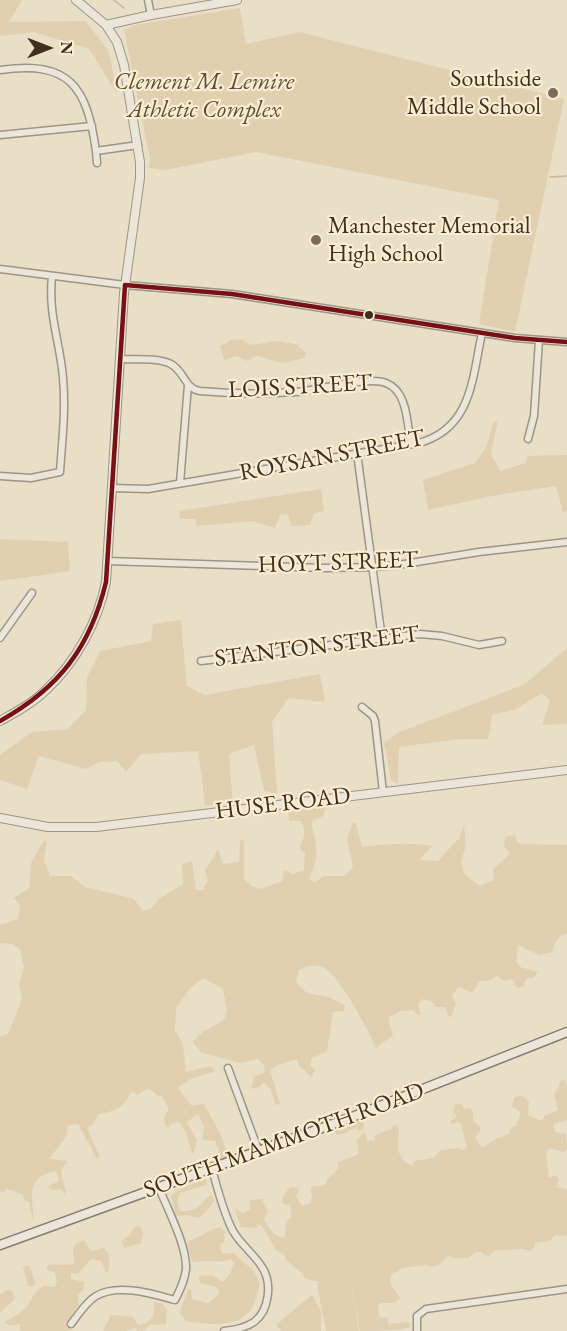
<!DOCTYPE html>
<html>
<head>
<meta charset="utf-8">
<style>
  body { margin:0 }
  #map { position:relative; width:567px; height:1331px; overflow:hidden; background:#e9dec6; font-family:"EB Garamond",serif }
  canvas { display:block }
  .north { position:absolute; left:18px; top:18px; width:60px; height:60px; -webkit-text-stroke:4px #faedd1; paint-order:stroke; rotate:90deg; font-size:16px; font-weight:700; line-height:24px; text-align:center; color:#3e2f1e }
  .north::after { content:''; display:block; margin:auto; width:21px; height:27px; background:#3e2f1e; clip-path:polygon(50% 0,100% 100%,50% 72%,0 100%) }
</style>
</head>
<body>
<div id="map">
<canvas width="567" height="1331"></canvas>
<div class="north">N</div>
</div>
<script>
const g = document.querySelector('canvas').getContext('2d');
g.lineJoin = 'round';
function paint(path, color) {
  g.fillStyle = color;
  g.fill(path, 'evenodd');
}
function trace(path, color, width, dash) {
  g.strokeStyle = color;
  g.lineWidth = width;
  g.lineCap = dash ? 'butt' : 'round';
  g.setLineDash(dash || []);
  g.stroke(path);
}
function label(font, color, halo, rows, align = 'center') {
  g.font = font + ' "EB Garamond",serif';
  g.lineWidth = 4.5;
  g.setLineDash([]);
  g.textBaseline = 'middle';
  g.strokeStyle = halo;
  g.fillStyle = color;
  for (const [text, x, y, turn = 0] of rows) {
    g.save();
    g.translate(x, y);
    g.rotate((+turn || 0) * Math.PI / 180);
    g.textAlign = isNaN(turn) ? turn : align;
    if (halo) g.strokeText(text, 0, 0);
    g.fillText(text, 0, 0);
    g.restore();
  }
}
const green = new Path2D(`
  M0,0H22L9,22L86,21L109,52L117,94L89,49L34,32L0,36Z
  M240,8L246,44L299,32L564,99L515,332L479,324L499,200L256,152L166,170L149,168L150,159L124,30L135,25Z
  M242,339L251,345L277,341L296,344L306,353L305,358L283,363L257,356L246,361L237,356L224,360L220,346L232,340Z
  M498,420L491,454L500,471L526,463L527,456L567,455V511L563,512L556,486L497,495L428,510L423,480L475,463L486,447L493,424Z
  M321,489L324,511L314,513L310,525L291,526L288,514L280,515L275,528L252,521L197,526L195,519H180L179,511Z
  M0,539L68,542L70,571L0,581Z
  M181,620L187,686L205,695L320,674L325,702L288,698L272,722L277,793L264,791L254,745L229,754L233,805H205L198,751L141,754L126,772L117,761L99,762L86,769L39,756L27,789L0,780V755L32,732L68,729L86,710L87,677L100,651L151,641L153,624Z
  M567,648V724L542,725L550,701L542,693L516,709L492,715L488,739H460L399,747L398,784L391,781L384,742L400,732L525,684Z
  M326,807L323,816L311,822C317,846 320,856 309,879L315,883L323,876H345L353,867L347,839L353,822L356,823L362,847C386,844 408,842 432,846L419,860L438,861L459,838L464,825L466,846L461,862L464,874L480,886L494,880L493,869L510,854L504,846L505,837L515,835L517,842L523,844L567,845V934C557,935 555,944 552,952L539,955L518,945L516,961L520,967L538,972L534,978H527L523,987L517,988L512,979L505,981L497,976L489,981H480L472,993L459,987L452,995L456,1003L451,1018L447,1014L446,1007H436L431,1001L421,999L418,1004L421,1014L417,1015L414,1010L401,1011L389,1017L390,1026L393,1035L376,1048C370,1032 339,976 326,969C317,963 308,966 299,970L296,982L307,993L328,997L345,1005L344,1011L333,1012L327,1051L312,1058L310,1065L315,1070L312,1077L299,1066L297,1059C287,1063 278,1063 270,1070L280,1104L276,1105L270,1088L264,1082L259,1087L251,1089L254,1077L265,1072L264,1065L258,1059L240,1063L200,1052L193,1042L201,1033L224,1020L227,1011L223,989L203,978L189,989L176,1009L175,1030L183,1045L186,1072L210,1066L216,1071L190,1079L178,1088L192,1106L204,1104L221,1135L228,1157L222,1160L215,1141L202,1140L204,1127L198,1114L187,1122L197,1140L193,1155L185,1130L179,1122L172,1123L168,1128L165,1126L164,1118L169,1109L161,1095L158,1096L149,1088L137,1095L132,1091C124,1106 116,1112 98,1114L93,1124L87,1128L100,1157L97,1159L78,1124L68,1125L66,1137L49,1159L67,1161L61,1171L67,1197L61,1189L50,1190L48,1186L59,1181L56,1170C51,1173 42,1174 38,1179C27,1191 35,1209 33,1221L29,1202L24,1200L23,1195L6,1188L4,1193L0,1191V1036L8,1034L22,999L19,984L24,968L20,949L13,944L0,943V925L18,919L20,907L14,898L29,888L31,863L44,840L47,842L44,860L50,876H71L85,887L134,899L143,911L152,908L159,899L183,884L182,864L192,861L196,890H203L208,880L205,871L218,849L223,864L239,862L240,841L244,840V878L251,886L261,889L282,881L284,870L293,874L304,870L305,852L301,851L300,846C305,838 306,830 301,821H289L288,811Z
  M565,1080L567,1086V1120L553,1124L555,1132L566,1134L567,1149L564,1152L549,1148L546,1153L549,1178L555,1175L559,1179L556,1187L567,1189V1236L556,1235L549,1241L535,1243L534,1248L530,1251C520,1246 506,1252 495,1250L489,1256L484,1255L482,1252H476L468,1258H453L449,1255L440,1264L433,1267L423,1265L403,1268L390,1276L391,1285L400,1298L395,1303H380L378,1307L379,1317L387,1318L389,1324L407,1322L410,1324V1327C395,1331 377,1331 360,1331L350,1277L359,1331H326L317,1284L320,1282L304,1278L303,1274L287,1261L284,1254L276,1250L262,1226L257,1224V1228L241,1227L234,1208L243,1213L250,1209L249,1202L251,1200L262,1199L268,1211L264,1219C269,1227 274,1239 285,1237L286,1222L291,1217L290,1204L286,1205L282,1202V1198L289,1188L294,1187L299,1190L296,1196L302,1206L310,1203L312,1197L310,1190L313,1186H322L326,1184L327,1180L338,1169V1162L359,1154L357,1140L363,1133L365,1132L367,1141L375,1140V1135L391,1129L393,1126L396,1125L399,1129C398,1146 395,1158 412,1166L414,1161L434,1158L441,1150L457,1148L463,1150L467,1147L461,1124L457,1122L451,1124L450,1121L457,1117L453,1111L455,1105L462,1104L464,1109L470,1108L473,1113V1121L481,1127L480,1131L475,1138L482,1148L496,1139L509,1134L511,1127L516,1126L521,1112L512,1106L515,1097L523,1096L529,1102L528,1115L542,1121L544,1116L558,1110L554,1095L561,1081Z
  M358,1121L364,1123L363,1129L359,1131L355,1128L349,1130L347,1133L337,1135L334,1130Z
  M203,1179L206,1180V1185L180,1193L177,1201L180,1211C194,1212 200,1207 209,1196H213L214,1201L206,1212L198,1218L187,1215L176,1216L171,1196L174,1192Z
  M136,1226L141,1227L143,1232L141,1243L124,1248L122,1241L129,1236Z
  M220,1227L225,1232L224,1242L220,1244L222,1254L233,1253L254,1271L260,1283C258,1290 256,1300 253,1306C240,1330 208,1324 186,1321L180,1312L188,1289L191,1290L192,1299L208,1303L220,1293L216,1287L201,1283L198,1276L211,1275L223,1282L229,1275L234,1263L231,1259C218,1263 206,1260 193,1262L189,1252L188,1241C200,1238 206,1231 220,1227Z
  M84,1240L91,1251L104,1248C111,1254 110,1264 108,1272H106L101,1261L91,1259L78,1274L71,1273V1279L84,1282V1288L78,1295L79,1304L67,1322L68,1328L73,1331H20V1324L10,1326L4,1322C12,1318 23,1313 28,1305C35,1295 32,1294 43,1286L55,1287L57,1280L54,1272L46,1270L48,1265C58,1263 65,1267 75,1263C73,1250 69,1246 84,1240Z
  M26,1265L30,1267L36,1284L33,1287L28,1286L23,1267Z
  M10,1289L13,1292L15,1299L0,1312V1294Z
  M312,1295L321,1312V1331H281L276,1325Z
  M154,1302L162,1303L167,1311L166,1324L150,1325L143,1331H137L135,1328L125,1331H103L111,1315L133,1317L138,1325L145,1324L154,1316Z`);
const stream = new Path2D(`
  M114,0L124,8
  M550,177L567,176`);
const minor = new Path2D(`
  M148,0L151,15
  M0,70C70,60 87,87 96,151L138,145
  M0,135L92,126
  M96,151L97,163
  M0,269L125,285L232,294L515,338L567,342
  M121,359C136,360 157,357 171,364C184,371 185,389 200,391C231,394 265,394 296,392C318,390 368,376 386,383C408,391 407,425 411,444
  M528,439L534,416L539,340
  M357,453L382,639
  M0,476L31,478L60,472C62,441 66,410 63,378C60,341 48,316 52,276
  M180,483L188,385
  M112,488L148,489L419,443C472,428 472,379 482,333
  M107,561L325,568L373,567L398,565L479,552L567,542
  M0,638L32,593
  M201,661L420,634L442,636L479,645L502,641
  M362,707L373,716L375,721L383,792
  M228,1068L259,1152
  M212,1169C218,1190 223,1212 233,1231C241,1245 254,1254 262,1267C272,1282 270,1310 254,1322C245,1328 235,1330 224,1331
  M71,1324C78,1315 86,1302 96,1296C118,1283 153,1294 175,1300C180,1290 185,1280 186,1269C187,1246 168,1210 159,1188
  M417,1331V1316L426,1309L567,1289`);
const tertiary = new Path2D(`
  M106,25L151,15L237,0
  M0,721C16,712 33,703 46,690C76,662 98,622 106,582L124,293L140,178V162L124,65L117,42L106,25L76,0
  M0,818L48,827H96L567,770`);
const secondary = new Path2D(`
  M0,1245L352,1117L567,1032`);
const bus1 = new Path2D(`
  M125,285L232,294L515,338L567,342
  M0,721C59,688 90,648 106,582L125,285`);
const markers = [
  [553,93,6,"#7a6c59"],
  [316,240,6,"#7a6c59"],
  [369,315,5,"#3e2f1e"]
];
const poiNames = [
  ["Southside",541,79],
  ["Middle School",541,107],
  ["Manchester Memorial",328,226,"left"],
  ["High School",328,254,"left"]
];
const parkNames = [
  ["Clement M. Lemire",204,82],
  ["Athletic Complex",204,110]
];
const streetNames = [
  ["LOIS STREET",300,387,-3],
  ["ROYSAN STREET",332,456,-11],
  ["HOYT STREET",338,563,-2],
  ["STANTON STREET",317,647,-7],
  ["HUSE ROAD",283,804,-7],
  ["SOUTH MAMMOTH ROAD",284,1141,-20]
];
paint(green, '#e0d0b0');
trace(stream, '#c7b798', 1.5);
trace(minor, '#9d9586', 9);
trace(tertiary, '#9d9586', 10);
trace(secondary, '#857d6f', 11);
trace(minor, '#ece6da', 6);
trace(tertiary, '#ece6da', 8);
trace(secondary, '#ece6da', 8);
trace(bus1, '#771113', 4.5);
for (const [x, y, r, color] of markers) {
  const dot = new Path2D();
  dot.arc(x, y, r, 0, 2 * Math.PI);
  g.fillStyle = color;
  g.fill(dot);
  trace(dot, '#faedd1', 2);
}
label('24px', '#3e2f1e', '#faedd1', poiNames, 'right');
label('italic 24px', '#5d4d38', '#faedd1', parkNames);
label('24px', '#3e2f1e', '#faedd1', streetNames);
</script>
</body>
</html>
